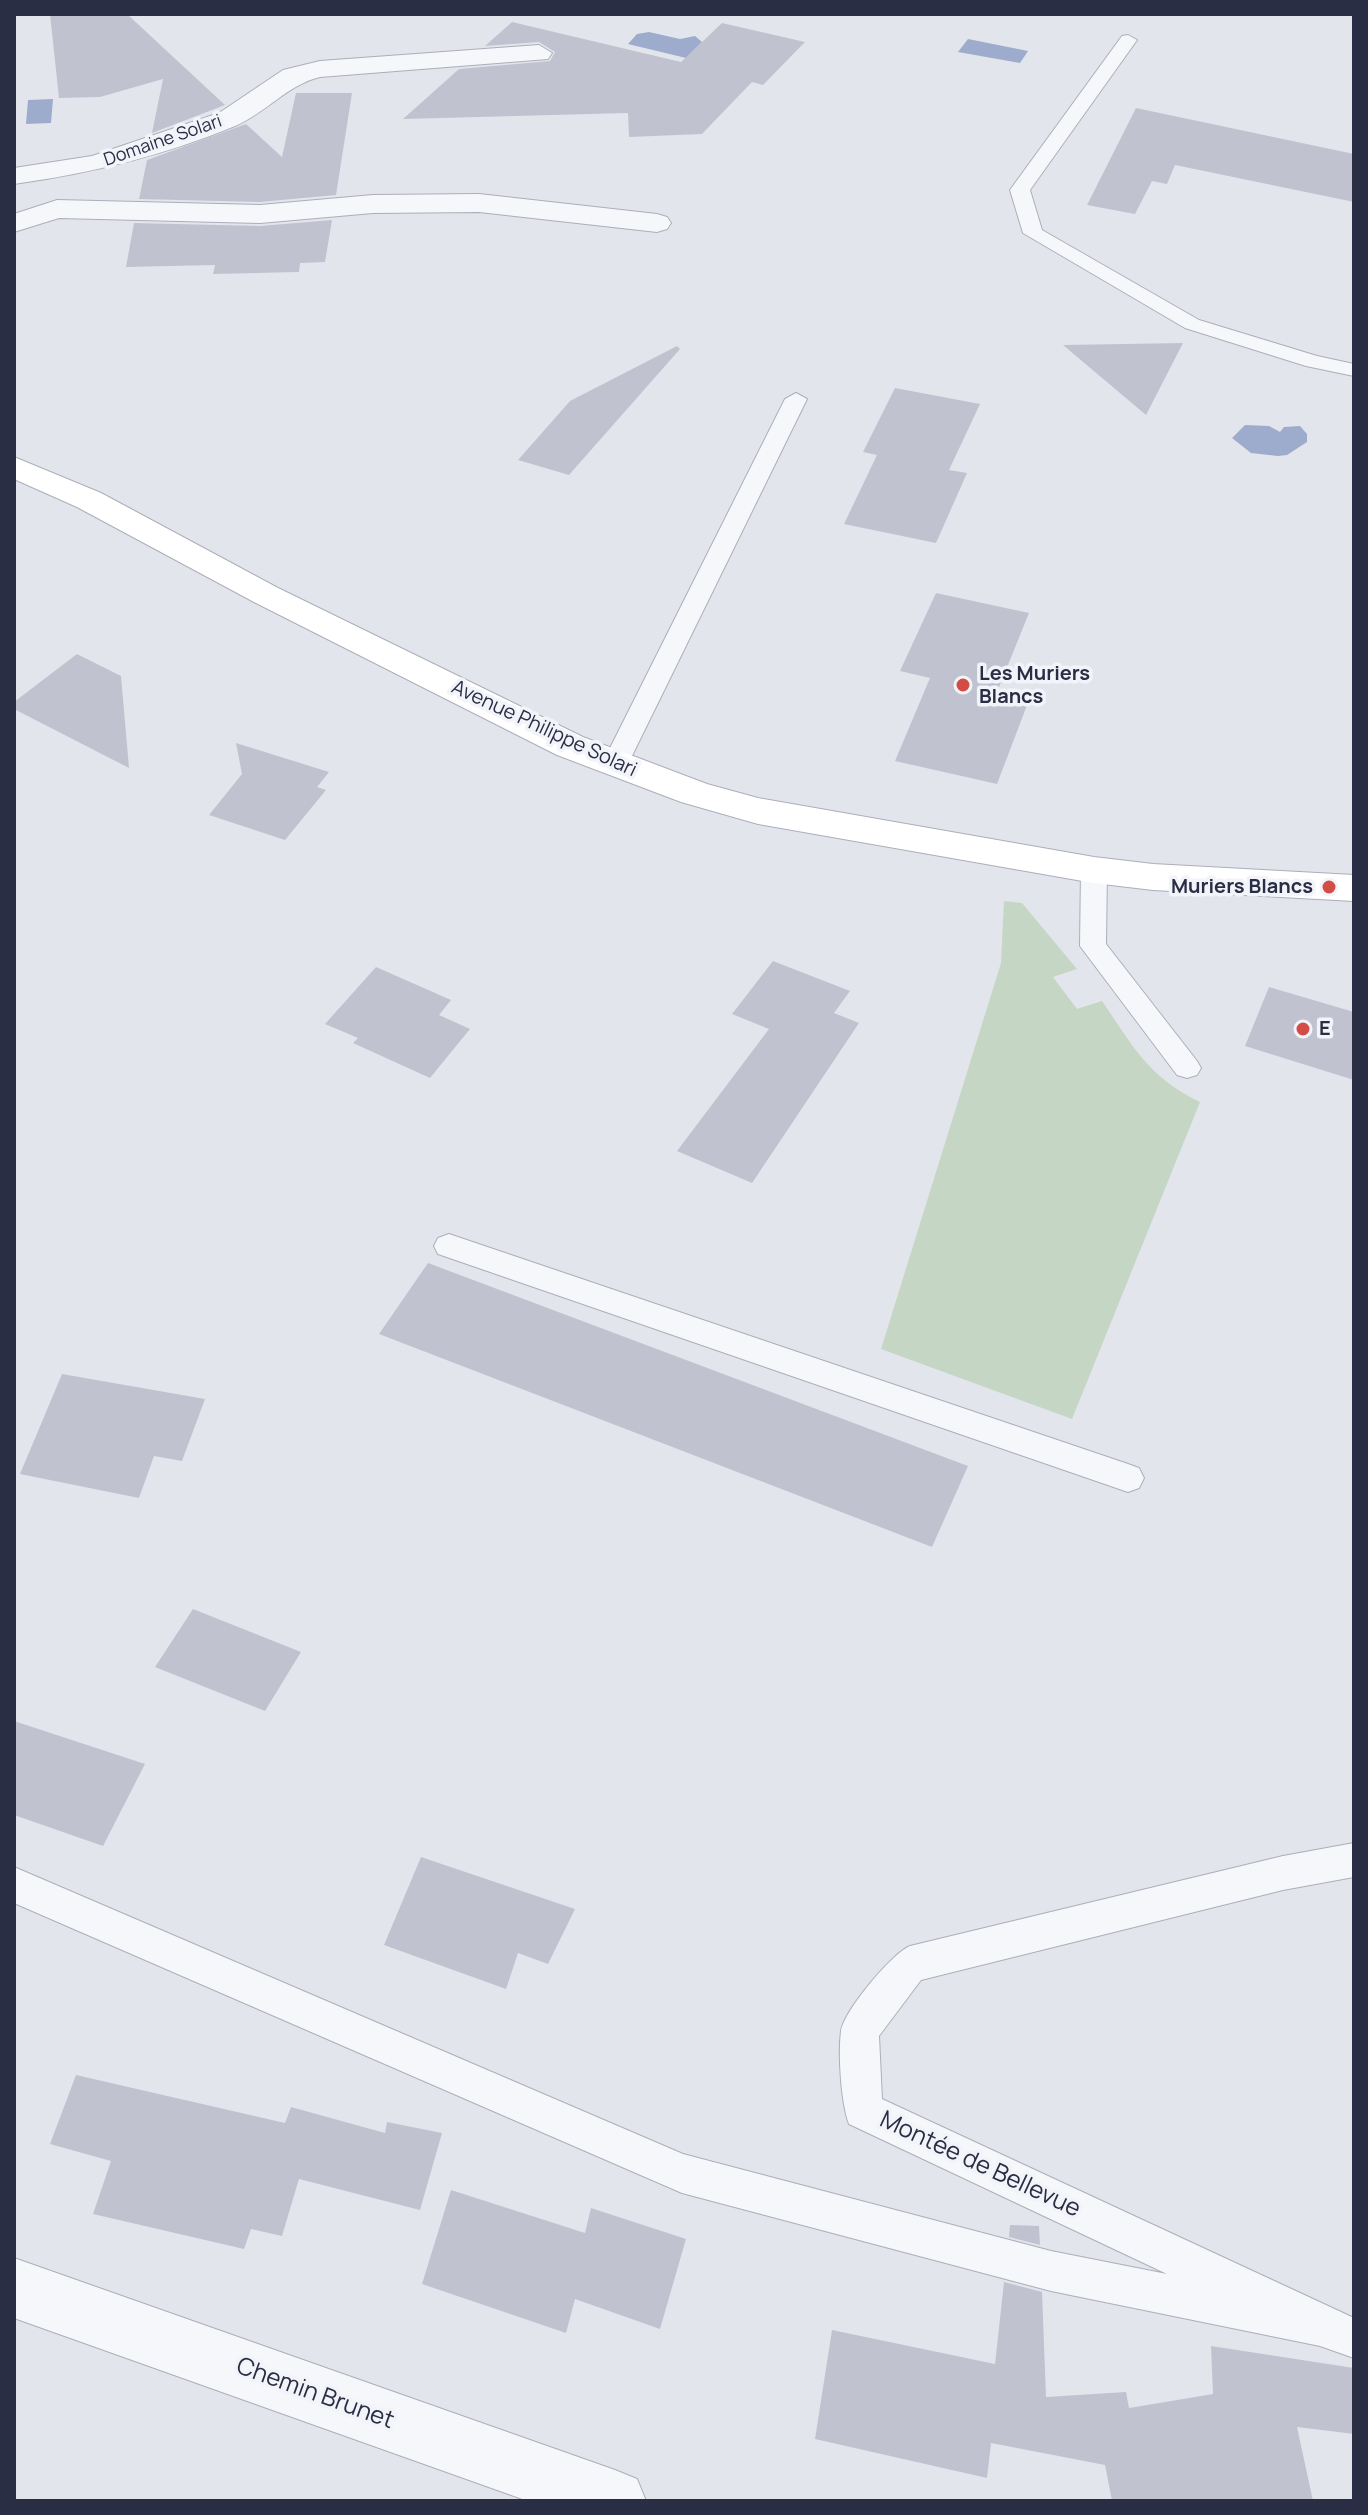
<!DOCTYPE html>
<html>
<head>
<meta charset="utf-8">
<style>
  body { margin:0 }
  #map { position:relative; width:1368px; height:2515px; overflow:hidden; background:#e3e5ec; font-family:Manrope,sans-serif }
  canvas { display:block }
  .frame { position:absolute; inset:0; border:16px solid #2a2e45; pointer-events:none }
</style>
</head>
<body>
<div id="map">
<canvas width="1368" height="2515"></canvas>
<div class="frame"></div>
</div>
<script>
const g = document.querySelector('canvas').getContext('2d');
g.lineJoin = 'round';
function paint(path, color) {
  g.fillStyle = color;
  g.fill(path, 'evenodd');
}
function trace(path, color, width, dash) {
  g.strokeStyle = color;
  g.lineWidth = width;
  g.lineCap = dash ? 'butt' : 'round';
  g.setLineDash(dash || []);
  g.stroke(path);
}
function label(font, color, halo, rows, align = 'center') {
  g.font = font + ' Manrope,sans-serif';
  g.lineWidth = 7;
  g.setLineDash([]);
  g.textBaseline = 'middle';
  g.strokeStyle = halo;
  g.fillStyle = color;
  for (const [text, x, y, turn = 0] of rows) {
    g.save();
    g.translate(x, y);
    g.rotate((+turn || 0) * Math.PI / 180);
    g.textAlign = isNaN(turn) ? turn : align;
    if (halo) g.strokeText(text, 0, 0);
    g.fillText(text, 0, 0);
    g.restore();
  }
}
const green = new Path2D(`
  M1004,901L1022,903L1077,969L1053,977L1077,1009L1102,1001C1133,1046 1148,1077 1200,1102L1072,1419L881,1349L1001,963Z`);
const water = new Path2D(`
  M649,32L680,39L695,36L702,42L686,58L628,44L637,34Z
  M968,39L1028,51L1020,63L958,52Z
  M28,100L53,99L51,123L26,124Z
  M1245,425L1269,426L1280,432L1284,427L1300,426L1307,434V442L1287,455L1278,456L1251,453L1232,438Z`);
const building = new Path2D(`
  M50,14H127L225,105L152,133L163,79L100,97L59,98Z
  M512,22L681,62L722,23L805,42L763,85L752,82L702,134L629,137L628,113L403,119L459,69L550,61L555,52L539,42L485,46Z
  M296,93H352L336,195L260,202L139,199L147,160L246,124L282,157Z
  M1136,108L1354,154V202L1175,165L1167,184L1152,181L1135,214L1087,205Z
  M332,220L325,262L300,263L299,272L213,274L215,265L126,267L134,223L260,226Z
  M1183,343L1146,415L1063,345Z
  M677,346L680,349L569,475L518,460L570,401Z
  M895,388L980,404L949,470L967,473L936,543L844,524L877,455L863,452Z
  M936,593L1029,613L997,692L1029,700L997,784L895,761L930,678L900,671Z
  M77,654L121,676L129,768L14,709V702Z
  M236,743L329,772L317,787L326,790L285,840L209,815L242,774Z
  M773,961L850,991L834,1013L859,1023L752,1183L677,1151L769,1029L732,1014Z
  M376,967L451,1000L439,1015L470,1029L430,1078L353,1043L358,1038L325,1024Z
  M1269,987L1354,1012V1080L1245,1046Z
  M428,1263L968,1466L932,1547L379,1334Z
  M62,1374L205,1399L182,1461L154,1456L139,1498L20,1474Z
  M193,1609L301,1652L265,1711L155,1667Z
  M14,1721L145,1764L103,1846L14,1815Z
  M421,1857L575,1909L548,1964L518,1953L506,1989L384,1945Z
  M76,2075L285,2123L291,2107L385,2133L387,2122L442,2133L420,2210L299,2179L282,2236L251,2229L244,2249L93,2214L111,2161L50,2144Z
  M451,2190L585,2233L591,2208L686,2239L660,2329L575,2299L566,2333L422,2284Z
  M1010,2225L1039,2226L1040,2245L1009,2237Z
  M1004,2282L1042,2292L1046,2397L1126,2392L1129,2408L1213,2394L1211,2346L1354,2368V2434L1297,2427L1313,2501H1112L1105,2465L991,2443L987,2478L815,2439L832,2330L995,2364Z`);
const service = new Path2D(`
  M1128,35L1137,40L1030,190L1042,230L1199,320L1317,356L1354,364V376L1306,366L1185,328L1023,233L1010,190L1122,36Z
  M796,393L807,399L628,764L624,770H606L602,764L785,399Z
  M1094,861L1103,864L1107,870L1106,944L1197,1061L1201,1068L1197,1075L1187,1078L1177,1075L1080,946L1081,870L1085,864Z
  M449,1234L1128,1464L1139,1468L1144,1478L1139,1488L1128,1492L438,1254L434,1246L438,1238Z
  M1354,1843V1877L1283,1890L921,1980L879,2036L882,2099L1354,2318V2358L1320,2346L1051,2291L682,2193L14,1903V1867L683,2154L1051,2251L1167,2274L849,2124C841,2103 838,2054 841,2031C844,2011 892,1953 910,1946L1283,1856Z`);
const minor = new Path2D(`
  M539,45L552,53L548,59L320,77C287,85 266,113 235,126C162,156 92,173 14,184V168L92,156L219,113L283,70L320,61Z
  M479,194L657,214L667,217L671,223L667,229L657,232L479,212L373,213L260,223L59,218L14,232V214L57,200L260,205L373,195Z
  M14,2258L615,2470L637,2479L646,2501H528L14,2318Z`);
const secondary = new Path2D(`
  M14,457L101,493L278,588L583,737L707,784L758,798L1094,857L1153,864L1354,875V901L1153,890L1094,883L758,824L681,802L557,755L254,602L77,507L14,479Z`);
const markers = [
  [963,685,8,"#d34d46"],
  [1329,887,8,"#d34d46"],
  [1303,1029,8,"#d34d46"]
];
const farStreetnames = [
  ["Domaine Solari",163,141,-19]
];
const poiNames = [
  ["Les Muriers",979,674],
  ["Blancs",979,697],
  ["Muriers Blancs",1313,887,"right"],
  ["E",1319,1029]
];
const streetNames = [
  ["Avenue Philippe Solari",544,729,25]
];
const nearStreetnames = [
  ["Montée de Bellevue",980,2165,25],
  ["Chemin Brunet",315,2394,20]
];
paint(green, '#c5d6c4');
paint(water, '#9dabcc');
paint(building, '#c0c3cf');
trace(service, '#acaeba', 2);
trace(minor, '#acaeba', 2);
trace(secondary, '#acaeba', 2);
paint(service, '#f6f7fa');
paint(minor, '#f6f7fa');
paint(secondary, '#fff');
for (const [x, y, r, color] of markers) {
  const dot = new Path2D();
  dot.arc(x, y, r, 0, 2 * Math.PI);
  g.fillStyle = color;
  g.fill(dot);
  trace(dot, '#f3f4f9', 3);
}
label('18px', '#2a2e45', '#f3f4f9', farStreetnames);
label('bold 20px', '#2a2e45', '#f3f4f9', poiNames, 'left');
label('20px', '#2a2e45', '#f3f4f9', streetNames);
label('24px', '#2a2e45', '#f3f4f9', nearStreetnames);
</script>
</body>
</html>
